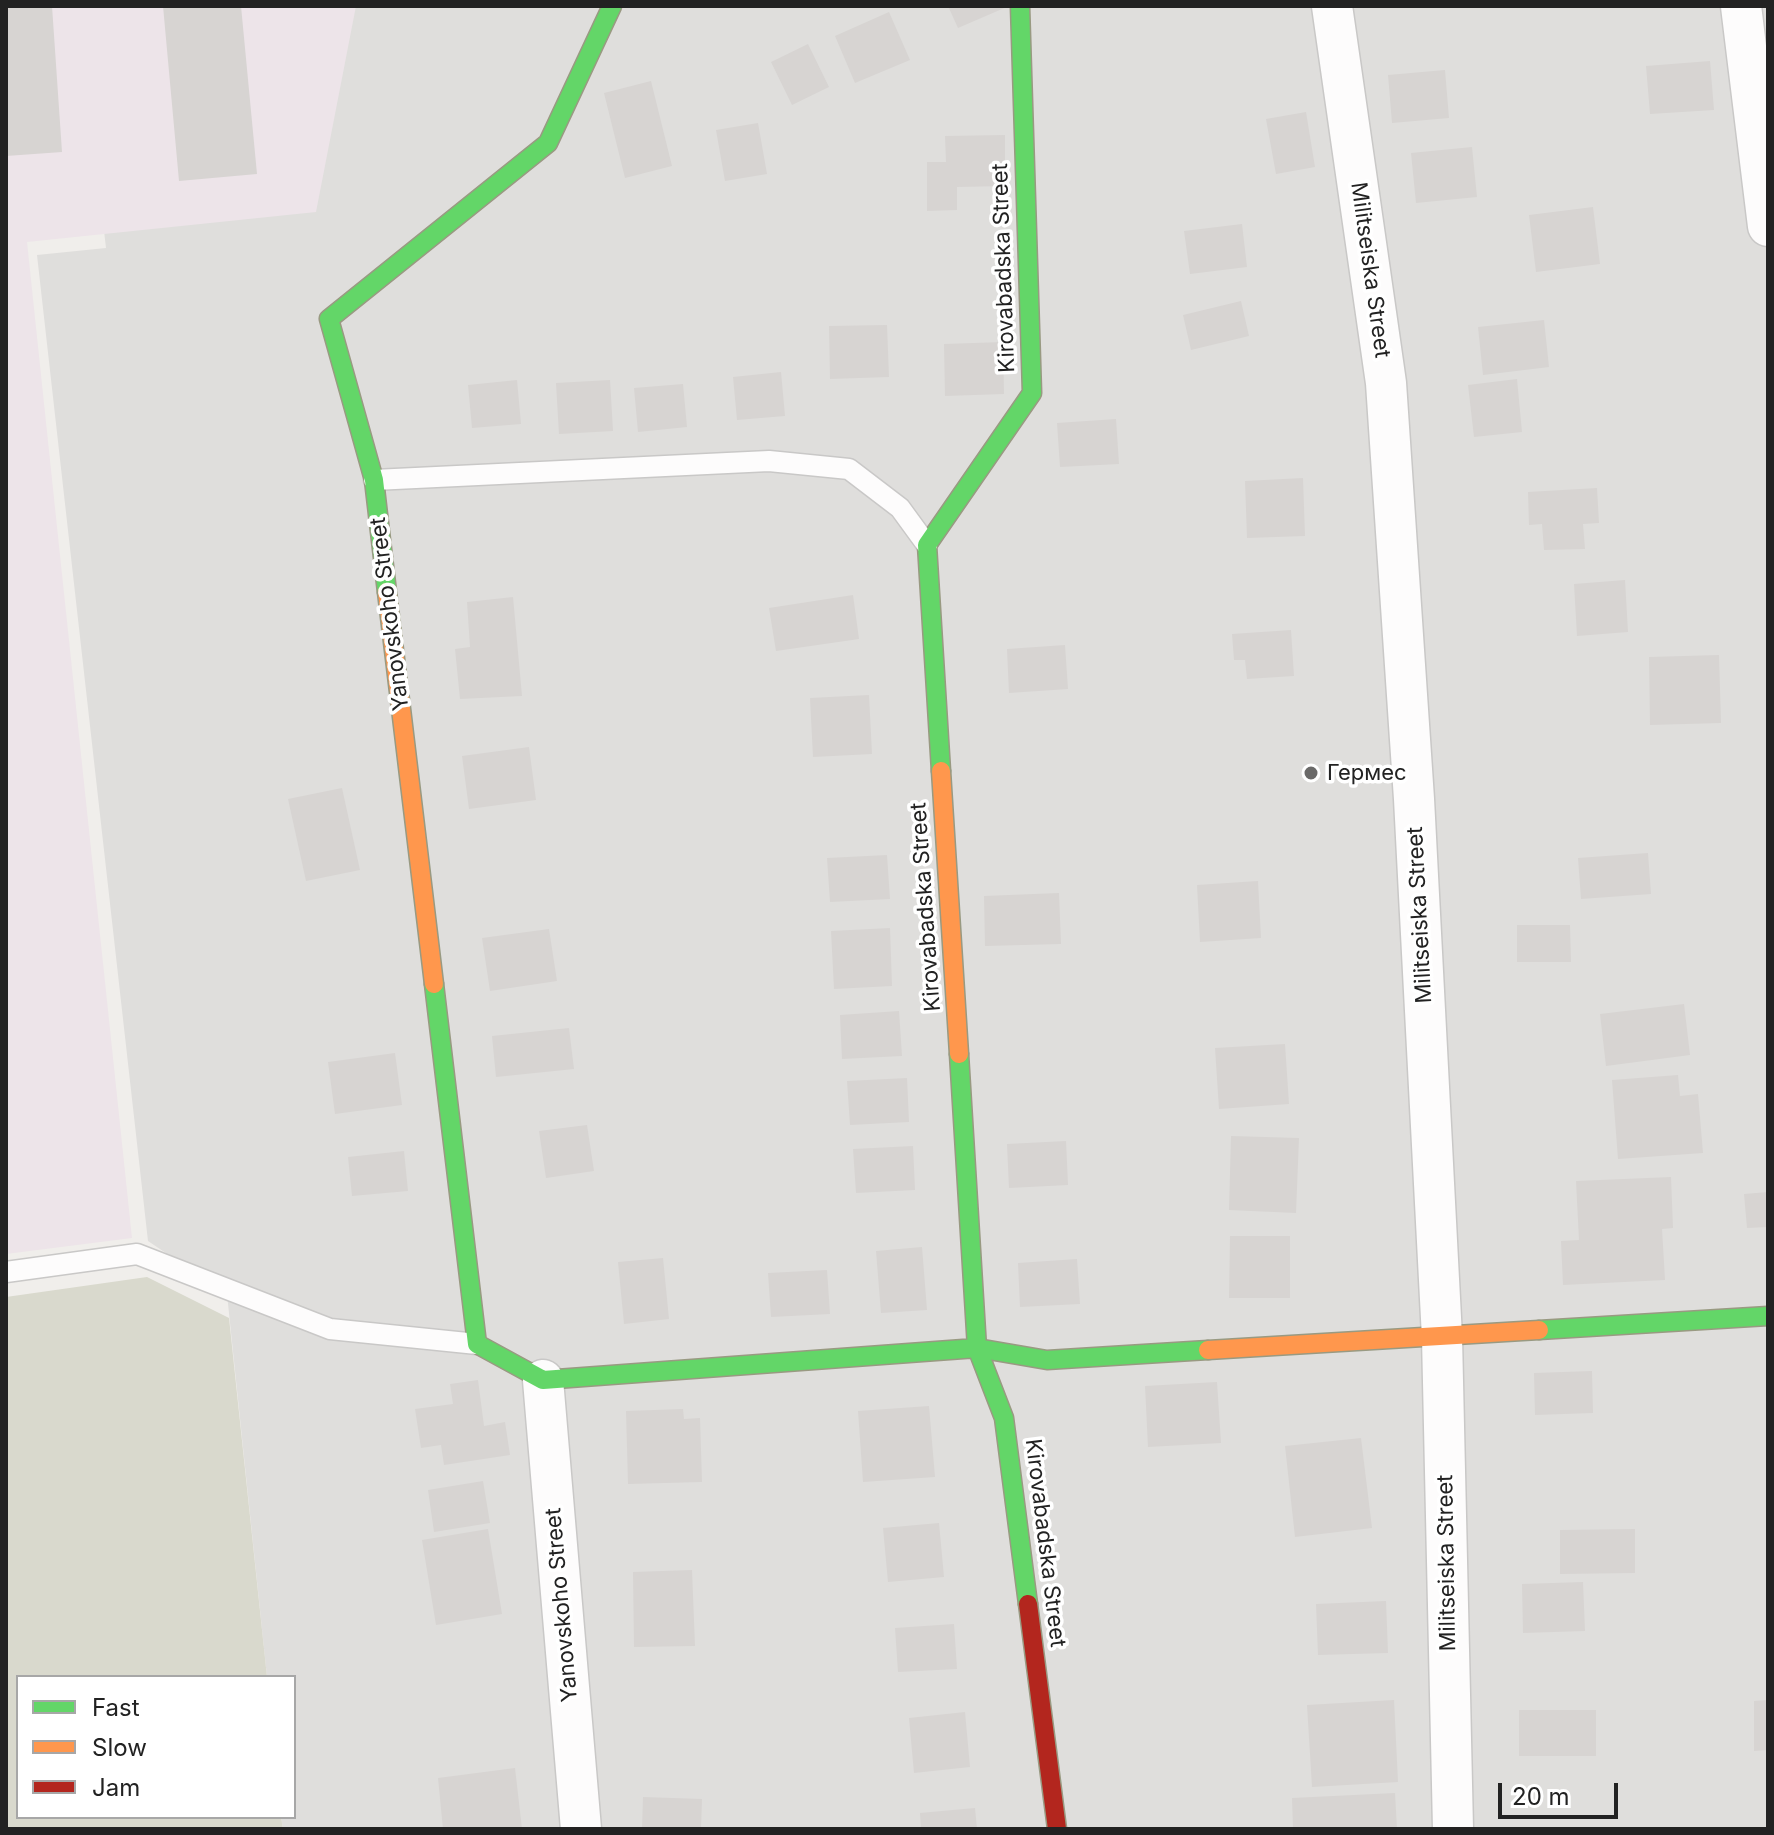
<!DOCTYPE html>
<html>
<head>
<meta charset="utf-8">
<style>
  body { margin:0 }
  #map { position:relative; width:1774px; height:1835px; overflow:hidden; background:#f0eeeb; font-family:Inter,sans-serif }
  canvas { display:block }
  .frame { position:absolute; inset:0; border:8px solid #222; pointer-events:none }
  .legend { position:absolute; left:16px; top:1675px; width:280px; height:144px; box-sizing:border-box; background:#fff; border:2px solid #a7a7a7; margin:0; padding:10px 14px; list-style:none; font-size:24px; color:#222 }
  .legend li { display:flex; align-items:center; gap:16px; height:40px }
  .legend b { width:40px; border:2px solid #a7a7a7 }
  .scale { position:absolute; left:1498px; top:1783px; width:120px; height:36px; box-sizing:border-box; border:4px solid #222; border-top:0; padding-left:10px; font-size:24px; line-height:28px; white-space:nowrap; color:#222; -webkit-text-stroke:6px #fff; paint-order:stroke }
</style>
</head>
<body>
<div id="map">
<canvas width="1774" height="1835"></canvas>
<div class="frame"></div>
<ul class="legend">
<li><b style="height:10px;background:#63d668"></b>Fast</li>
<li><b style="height:10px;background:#ff974d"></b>Slow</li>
<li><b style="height:10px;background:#b3261e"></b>Jam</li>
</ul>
<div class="scale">20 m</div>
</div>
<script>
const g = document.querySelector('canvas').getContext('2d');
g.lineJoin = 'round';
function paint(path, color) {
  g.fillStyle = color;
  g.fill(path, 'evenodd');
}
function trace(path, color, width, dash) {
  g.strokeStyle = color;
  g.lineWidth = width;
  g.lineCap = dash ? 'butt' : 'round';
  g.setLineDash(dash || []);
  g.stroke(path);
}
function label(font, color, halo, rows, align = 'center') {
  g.font = font + ' Inter,sans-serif';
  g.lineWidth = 7;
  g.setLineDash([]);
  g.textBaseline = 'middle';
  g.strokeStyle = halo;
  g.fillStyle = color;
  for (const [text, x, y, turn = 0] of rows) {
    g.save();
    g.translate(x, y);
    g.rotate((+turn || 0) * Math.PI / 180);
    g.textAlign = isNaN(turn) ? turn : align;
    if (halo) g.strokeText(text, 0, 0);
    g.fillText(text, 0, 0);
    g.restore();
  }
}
const residential = new Path2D(`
  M78,6H1768V1829H283L281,1817H294V1677H267L227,1294L148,1241L37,255L106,248Z`);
const industrial = new Path2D(`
  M6,6H356L316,212L27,242L132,1238L6,1254Z`);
const construction = new Path2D(`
  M147,1277L229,1318L267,1677H18V1817H281L283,1829H6V1297Z`);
const building = new Path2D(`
  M6,6H52L62,152L6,156Z
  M163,6H241L257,174L179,181Z
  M948,6H1009L958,28Z
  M889,12L910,60L855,83L835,36Z
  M808,44L829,87L792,105L771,62Z
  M1710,61L1714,110L1650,114L1646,66Z
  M1445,70L1449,118L1392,123L1388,75Z
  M651,81L672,166L625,178L604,93Z
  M1306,112L1315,167L1276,174L1266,119Z
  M758,123L767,174L725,181L716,130Z
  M1005,135V186L957,187V210L927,211V162H946L945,136Z
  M1472,147L1477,197L1416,203L1411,153Z
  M1593,207L1600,264L1536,272L1529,215Z
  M1242,224L1247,267L1190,274L1184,231Z
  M1241,301L1249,336L1191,350L1183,315Z
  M1544,320L1549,367L1483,375L1478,327Z
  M887,325L889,377L830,379L829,326Z
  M1003,342L1004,394L945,396L944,344Z
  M781,372L785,416L737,420L733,377Z
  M1517,379L1522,432L1474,437L1468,385Z
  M517,380L521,424L472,428L468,385Z
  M610,380L613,431L559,434L556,383Z
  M683,384L687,427L638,432L634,388Z
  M1116,419L1119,464L1060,467L1057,423Z
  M1303,478L1305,536L1247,538L1245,481Z
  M1597,488L1599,523L1583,524L1585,549L1544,550L1542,524L1529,525L1528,492Z
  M1625,580L1628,632L1577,636L1574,584Z
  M853,595L859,639L776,651L769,608Z
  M513,597L522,696L460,699L455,649L470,647L467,602Z
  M1291,630L1294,676L1247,679L1245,660H1234L1232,634Z
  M1065,645L1068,689L1009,693L1007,649Z
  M1719,655L1721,723L1650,725L1649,657Z
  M869,695L872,754L813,757L810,698Z
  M529,747L536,800L469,809L462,756Z
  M342,788L360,870L306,881L288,799Z
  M1648,853L1651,894L1581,899L1578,858Z
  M887,855L890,899L830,902L827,858Z
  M1258,881L1261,938L1200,942L1197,885Z
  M1059,893L1061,944L985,946L984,896Z
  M1517,925H1570L1571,962H1517Z
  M890,928L892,986L834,989L831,931Z
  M549,929L557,981L490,991L482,938Z
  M1684,1004L1690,1055L1606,1066L1600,1014Z
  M899,1011L902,1056L842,1059L840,1015Z
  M569,1028L574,1069L496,1077L492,1036Z
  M1285,1044L1289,1104L1219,1109L1215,1048Z
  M395,1053L402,1105L335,1114L328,1062Z
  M1678,1075L1680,1096L1698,1094L1703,1153L1618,1159L1612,1080Z
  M907,1078L909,1122L850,1125L847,1081Z
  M587,1125L594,1171L546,1178L539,1131Z
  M1231,1136L1299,1138L1296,1213L1229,1210Z
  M1066,1141L1068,1185L1009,1188L1007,1144Z
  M913,1146L915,1190L856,1193L853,1149Z
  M404,1151L408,1191L352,1196L348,1157Z
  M1671,1177L1673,1228L1662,1229L1665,1280L1563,1285L1561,1241L1579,1240L1576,1181Z
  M1768,1192V1227L1747,1228L1744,1194Z
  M1230,1236H1290V1298H1229Z
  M922,1247L927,1310L881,1313L876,1251Z
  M663,1258L669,1319L624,1324L618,1262Z
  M1077,1259L1080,1304L1020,1307L1018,1263Z
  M827,1270L830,1314L771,1317L768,1273Z
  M1592,1371L1593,1413L1535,1415L1534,1373Z
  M478,1380L484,1426L505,1422L510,1455L444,1465L441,1445L421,1448L415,1409L453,1404L450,1384Z
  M1217,1382L1221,1443L1148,1447L1145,1386Z
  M929,1406L935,1477L863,1482L858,1411Z
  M683,1409L684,1419L700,1418L702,1482L628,1484L626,1411Z
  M1361,1438L1372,1528L1295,1537L1285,1446Z
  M483,1481L490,1523L434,1532L428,1490Z
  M939,1523L944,1577L888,1582L883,1528Z
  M488,1529L502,1614L436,1625L422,1540Z
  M1635,1529V1573L1560,1574V1530Z
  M692,1570L695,1646L634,1647L633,1572Z
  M1583,1582L1585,1631L1523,1633L1522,1584Z
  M1386,1601L1388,1653L1318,1655L1316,1604Z
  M954,1624L957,1669L898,1672L895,1628Z
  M1394,1700L1398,1782L1312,1787L1307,1705Z
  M1768,1700V1750L1754,1751V1701Z
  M1519,1710H1596V1756H1519Z
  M965,1712L970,1767L914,1773L909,1718Z
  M515,1768L522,1829H443L438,1778Z
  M1395,1793L1397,1829H1293L1292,1798Z
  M643,1797L702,1799L701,1829H642Z
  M975,1808L977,1829H921L920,1813Z`);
const lane = new Path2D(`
  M374,480L769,461L849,469L900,508L927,545
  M6,1272L137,1254L330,1329L477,1344`);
const street = new Path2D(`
  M1332,6L1386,383L1414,799L1442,1337L1453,1829
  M1741,6L1768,226
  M543,1380L581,1829`);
const fast = new Path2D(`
  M387,592L374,480L329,319L548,143L612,6
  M941,771L927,545L1032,393L1020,6
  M434,984L477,1344L543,1380L977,1348L1047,1360L1208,1350
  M959,1054L977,1348L1004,1418L1028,1604
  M1539,1330L1768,1316`);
const slow = new Path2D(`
  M387,592L434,984
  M941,771L959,1054
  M1208,1350L1539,1330`);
const jam = new Path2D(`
  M1028,1604L1057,1829`);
const markers = [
  [1311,773,8,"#6a6968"]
];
const streetNames = [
  ["Kirovabadska Street",1004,268,-92],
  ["Militseiska Street",1370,270,82],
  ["Yanovskoho Street",390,614,-97],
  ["Kirovabadska Street",926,907,-94],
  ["Militseiska Street",1420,915,-93],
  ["Kirovabadska Street",1045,1543,83],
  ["Militseiska Street",1447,1563,-91],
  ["Yanovskoho Street",562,1605,-95]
];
const poiNames = [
  ["Гермес",1327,773]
];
paint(residential, '#dfdedc');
paint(industrial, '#ede4e9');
paint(construction, '#d9d9cd');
paint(building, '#d7d4d2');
trace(lane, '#c9c8c7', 23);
trace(street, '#c9c8c7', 43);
trace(fast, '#999a82', 21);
trace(slow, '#999a82', 21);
trace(jam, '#999a82', 21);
trace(lane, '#fdfcfc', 20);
trace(street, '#fdfcfc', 40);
trace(fast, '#63d668', 18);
trace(slow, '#ff974d', 18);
trace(jam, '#b3261e', 18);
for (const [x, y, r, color] of markers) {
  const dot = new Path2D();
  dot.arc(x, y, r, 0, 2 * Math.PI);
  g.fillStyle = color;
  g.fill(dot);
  trace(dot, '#fff', 3);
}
label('22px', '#222', '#fff', streetNames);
label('22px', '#222', '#fff', poiNames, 'left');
</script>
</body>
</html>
